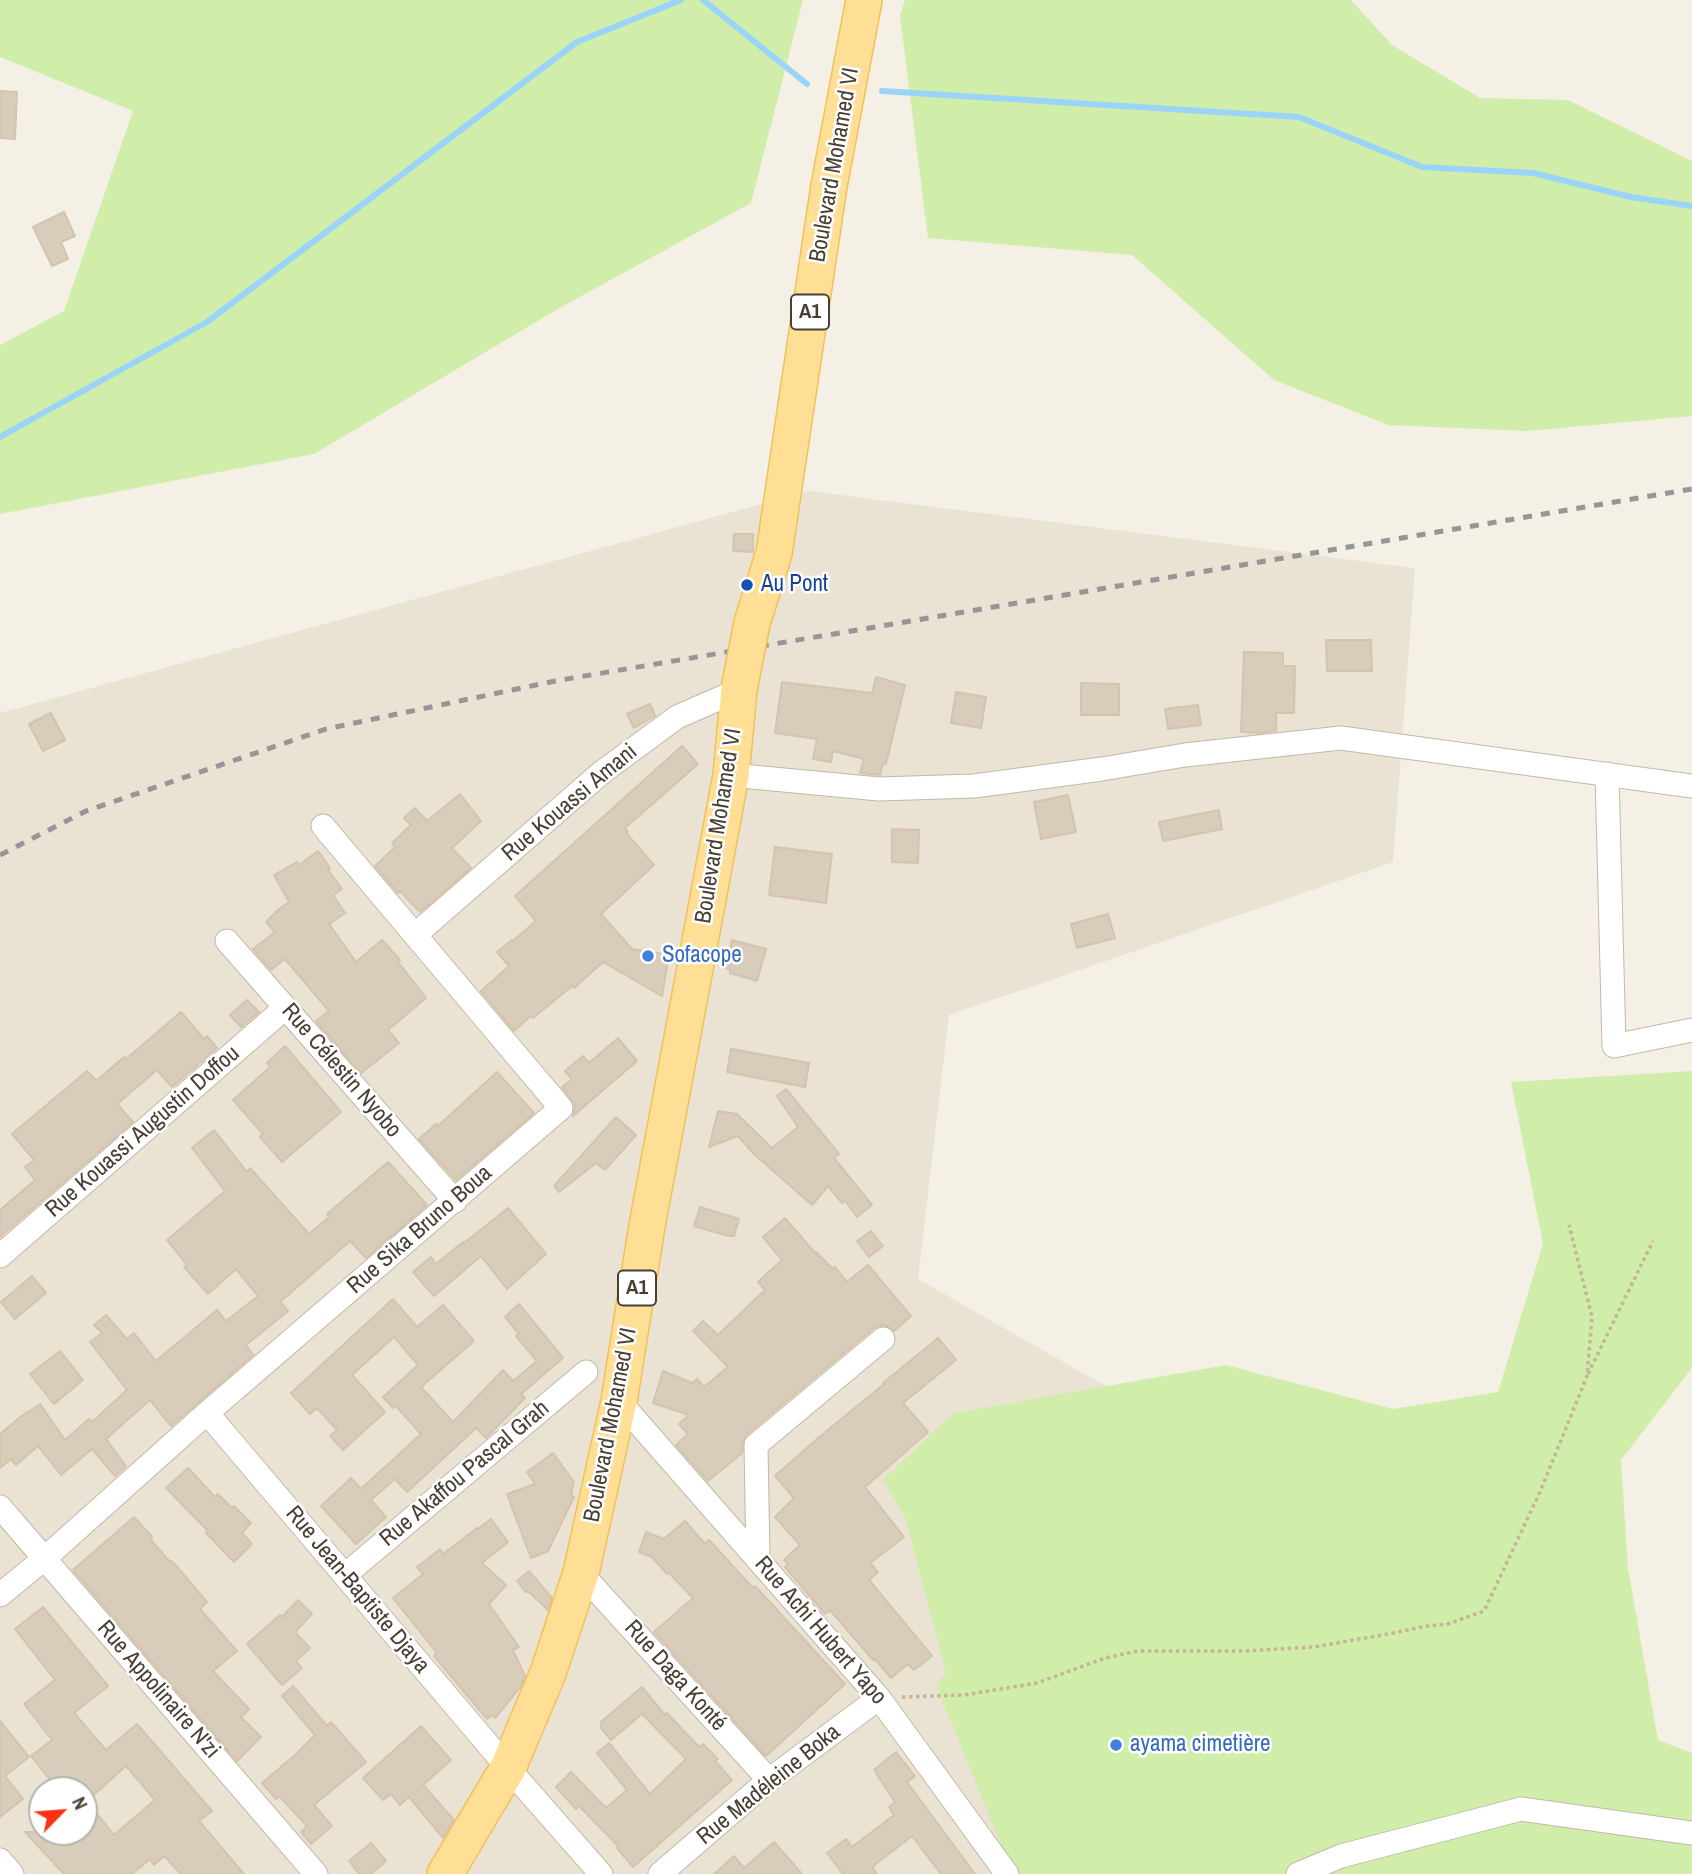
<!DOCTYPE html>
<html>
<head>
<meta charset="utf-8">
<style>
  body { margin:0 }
  #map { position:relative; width:1692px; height:1874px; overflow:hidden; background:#f5f0e6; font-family:"Archivo Narrow",sans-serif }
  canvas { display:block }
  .north { position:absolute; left:28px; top:1776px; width:70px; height:70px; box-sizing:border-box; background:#fff; border:2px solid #b6b3ae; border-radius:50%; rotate:65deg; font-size:19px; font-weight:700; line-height:28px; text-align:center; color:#494034 }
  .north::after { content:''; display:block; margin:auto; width:24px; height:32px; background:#ff3313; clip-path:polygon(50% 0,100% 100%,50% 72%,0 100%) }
</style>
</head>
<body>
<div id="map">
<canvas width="1692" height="1874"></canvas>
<div class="north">N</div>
</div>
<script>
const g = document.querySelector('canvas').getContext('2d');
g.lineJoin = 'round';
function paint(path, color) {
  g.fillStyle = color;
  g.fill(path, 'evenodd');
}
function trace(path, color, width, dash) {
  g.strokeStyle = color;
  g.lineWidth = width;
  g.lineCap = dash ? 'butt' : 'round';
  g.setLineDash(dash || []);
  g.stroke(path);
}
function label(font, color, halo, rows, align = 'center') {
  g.font = font + ' "Archivo Narrow",sans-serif';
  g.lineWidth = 5;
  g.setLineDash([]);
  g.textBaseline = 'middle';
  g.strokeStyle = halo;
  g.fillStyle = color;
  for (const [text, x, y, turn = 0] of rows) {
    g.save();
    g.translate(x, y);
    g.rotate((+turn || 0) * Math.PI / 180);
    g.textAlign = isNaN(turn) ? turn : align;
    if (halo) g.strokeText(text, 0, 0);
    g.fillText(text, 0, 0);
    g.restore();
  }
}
const residential = new Path2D(`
  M809,491L1415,568L1393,862L949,1015L918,1279L1419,1565L1443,1874H0V713ZM42,1790H84V1832H42Z`);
const green = new Path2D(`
  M0,0H803L751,203L563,306L314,454L0,514V345L64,311L133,111L0,57Z
  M905,0H1351L1392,45L1480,98L1568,100L1692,161V416L1528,431L1388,425L1274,380L1132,255L928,238L900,16Z
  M1692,1071V1368L1621,1460L1628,1568L1658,1740L1692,1753V1874H1015L1011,1869L936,1685L946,1672L905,1517L883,1480L954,1413L1226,1365L1393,1409L1498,1392L1543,1244L1511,1082Z`);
const stream = new Path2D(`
  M703,0L807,84
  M882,91L1299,117L1422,167L1533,173L1631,197L1692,206
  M0,437L207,322L577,42L681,0`);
const building = new Path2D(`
  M0,91L17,92L15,139L0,138Z
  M64,212L75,236L61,242L68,259L52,266L33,227Z
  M734,534H753V552L733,551Z
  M1326,640H1371L1372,671H1327Z
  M1244,652L1283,653V666H1295L1294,713H1276V731L1258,733L1241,732Z
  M876,677L905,685L886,764L883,763L880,775L860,773L864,759L833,751L831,762L813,759L817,739L775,733L782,682L872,693Z
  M1081,683L1119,684V715H1081Z
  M956,692L986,697L981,728L951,723Z
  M650,704L655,716L634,728L627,714Z
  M1198,705L1201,725L1168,729L1165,709Z
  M51,713L65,740L43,751L29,724Z
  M682,746L698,764L625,828L628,832L626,833L654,865L601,914L632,949L669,955L662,996L603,962L574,988L572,986L533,1018L531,1016L514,1031L481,991L509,966L497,952L512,940L513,941L536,921L515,896Z
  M460,794L481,821L452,848L471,868L420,912L400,891L398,893L375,866L395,847L392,843L411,825L404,818L415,808L427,821Z
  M1068,795L1076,832L1041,839L1034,802Z
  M1219,810L1222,829L1163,841L1159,822Z
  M892,829L919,830L918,863L892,862Z
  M775,847L832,854L826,903L769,895Z
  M318,851L330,868L328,870L342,889L333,895L345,913L329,924L356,962L382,940L400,960L398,962L426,998L388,1030L399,1043L361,1073L316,1021L329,1011L285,959L271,970L253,949L275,932L266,922L279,909L289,902L274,875L297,862L299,865Z
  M1108,914L1115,938L1077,948L1071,924Z
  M732,940L766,949L757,981L730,973V969L721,967L724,953L729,954Z
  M247,1000L259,1012L241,1027L230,1015Z
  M181,1012L204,1039L207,1036L217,1048L172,1087L157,1070L117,1104L133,1122L0,1237V1210L35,1180L25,1167L34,1160L12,1134L87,1071L96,1081L124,1057L126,1059Z
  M618,1038L637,1061L573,1116L575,1105L562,1087L572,1079L565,1071L583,1056L589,1063Z
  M285,1046L341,1112L282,1162L260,1137L263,1134L233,1100L270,1067L267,1063Z
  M731,1049L809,1063L805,1087L727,1072Z
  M497,1072L534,1113L456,1180L419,1139L436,1124L438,1126Z
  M786,1089L839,1154L834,1158L872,1205L857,1217L845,1201L842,1203L828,1186L812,1205L754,1154L738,1136L709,1147L718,1111L737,1114L772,1148L798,1127L777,1096Z
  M616,1117L636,1135L605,1170L596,1163L559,1192L554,1186Z
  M214,1130L247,1172L250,1168L309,1234L329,1217L327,1214L388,1162L427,1205L366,1258L350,1241L280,1302L288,1311L246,1345L253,1355L171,1426L150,1400L106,1439L126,1466L115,1476L92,1449L61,1475L38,1446L16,1465L11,1459L0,1468V1434L19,1418L40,1404L65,1440L89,1419L92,1422L127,1390L90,1342L102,1333L94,1325L106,1315L127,1339L134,1333L156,1361L217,1310L226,1321L258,1296L236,1269L208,1294L184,1267L187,1265L167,1240L225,1191L192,1148Z
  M700,1207L739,1219L734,1236H728L694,1226Z
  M508,1208L546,1254L507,1289L481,1256L434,1296L413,1272L431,1257L436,1264L463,1242L464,1243Z
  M785,1218L815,1253L816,1252L833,1269L835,1267L847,1282L868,1265L911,1316L894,1331L887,1326L880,1325L874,1328L747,1434L743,1440L742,1453L708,1481L676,1445L688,1434L679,1424L689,1415L653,1403L663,1371L692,1383L697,1379L704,1387L728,1367L693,1331L703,1321L718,1335L765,1290L758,1282L782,1260L763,1237Z
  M871,1231L883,1246L869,1257L857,1241Z
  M32,1276L46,1293L15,1319L1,1302Z
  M393,1299L417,1327L443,1305L474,1341L421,1387L453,1422L503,1370L513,1381L537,1361L516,1336L519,1334L505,1317L519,1304L563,1358L521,1394L525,1398L486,1438L476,1428L407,1492L395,1479L371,1500L386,1517L356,1544L321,1506L351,1478L361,1489L421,1434L395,1405L393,1408L383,1397L418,1365L394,1337L352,1375L385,1412L343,1450L330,1436L337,1430L317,1408L310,1414L291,1393Z
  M938,1338L956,1360L903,1403L928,1432L865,1487L904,1537L870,1563L878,1572L869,1580L932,1656L914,1670L908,1664L891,1678L875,1659L873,1660L830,1610L825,1614L785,1567L788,1565L784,1560L800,1545L775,1517L794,1498L775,1476L817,1439L884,1384L883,1383Z
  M60,1351L83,1380L54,1404L30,1374Z
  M553,1453L574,1482L571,1495L574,1497L548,1551L531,1558L507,1494L535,1484L527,1472Z
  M188,1468L215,1497L218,1494L232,1508L234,1506L251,1523L242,1533L252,1544L234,1562L206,1533L208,1531L166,1488Z
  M134,1517L152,1537L150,1539L170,1562L172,1561L207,1602L200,1609L237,1651L213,1671L249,1709L241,1717L261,1737L237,1761L73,1570Z
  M491,1519L508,1542L482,1563L506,1585L489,1604L519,1647L513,1650L525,1676L521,1686L495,1718L493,1715L487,1719L434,1656L437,1653L393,1598L423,1574L417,1567L440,1549L443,1554L477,1528L478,1529Z
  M685,1521L705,1544L709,1540L753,1588L755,1586L845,1684L766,1756L654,1632L693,1598L669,1573L667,1574L652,1557L639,1552L646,1532L664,1539Z
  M529,1571L552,1598L548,1610L528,1591L526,1592L517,1581Z
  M298,1600L312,1614L295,1632L310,1648L296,1661L302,1668L282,1685L247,1644L280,1615L282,1617Z
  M43,1607L108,1686L74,1713L106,1750L137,1724L212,1811L199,1821L244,1874H181L164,1856L154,1865L150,1859L132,1874H64L25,1832H84V1790H58L31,1756L52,1740L24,1704L55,1680L15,1629ZM126,1766L155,1800L114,1835L87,1801Z
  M293,1686L327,1726L331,1722L366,1762L314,1805L332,1826L311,1844L301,1832L307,1826L279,1796L276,1799L262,1783L294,1756L315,1735L282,1696Z
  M642,1687L665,1715L667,1713L699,1747L703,1744L718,1759L715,1761L732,1780L633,1867L617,1848L619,1847L579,1806L576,1809L556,1787L571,1772L606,1808L627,1790L597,1753L609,1743L650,1794L686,1759L642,1714L611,1740L601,1728V1722Z
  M0,1721L29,1757L5,1776L23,1799L0,1817Z
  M421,1726L451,1760L423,1785L454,1820L443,1838L409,1797L400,1805L391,1794L383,1800L363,1778Z
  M896,1752L915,1776L907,1782L975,1874H941L912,1836L872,1867L877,1874H843L827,1853L846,1839L852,1847L894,1815L889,1807L895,1802L874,1770Z
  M774,1842L802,1874H714L734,1856L744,1868Z
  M371,1843L386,1861L371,1874H359L349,1861Z`);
const path = new Path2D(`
  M1588,1374L1653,1241
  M902,1697L964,1695L1037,1683L1105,1658L1138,1651H1245L1314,1647L1388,1634L1427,1626L1448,1624L1484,1611L1540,1492L1587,1376L1592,1317L1569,1225`);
const minor = new Path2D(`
  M1607,774L1614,1046L1692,1030
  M731,775L879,789L974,786L1102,769L1185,755L1341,738L1692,786
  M415,935L601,773L677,717L739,690
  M227,941L455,1201
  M0,1256L285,1008
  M619,1401L879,1698L1007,1874
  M207,1413L508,1768L601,1874
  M0,1507L316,1874
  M758,1559L756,1445L883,1339
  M581,1573L769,1780
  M345,1575L586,1372
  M0,1595L45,1558L207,1413L561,1108L323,826
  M0,1860L12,1874
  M660,1874L769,1780L879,1698
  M1298,1874L1341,1856L1521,1809L1692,1833`);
const primary = new Path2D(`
  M752,623L774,553L829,186L864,0
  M445,1874L508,1768L548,1673L581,1573L619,1401L647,1226L731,775L739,690L742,674`);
const rail = new Path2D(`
  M0,855L86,811L326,729L555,681L1692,489`);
const primaryBridge = new Path2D(`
  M742,674L752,623`);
const markers = [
  [747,585,7,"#1a4fb4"],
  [648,956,7,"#3f7fe0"],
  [1116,1745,7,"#3f7fe0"]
];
const shields = [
  [810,312,38],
  [637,1288,38]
];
const shieldNames = [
  ["A1",810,312],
  ["A1",637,1288]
];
const streetNames = [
  ["Boulevard Mohamed VI",835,165,-80],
  ["Rue Kouassi Amani",570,803,-40],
  ["Boulevard Mohamed VI",719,826,-81],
  ["Rue Célestin Nyobo",341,1071,49],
  ["Rue Kouassi Augustin Doffou",143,1132,-41],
  ["Rue Sika Bruno Boua",420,1230,-41],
  ["Boulevard Mohamed VI",611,1425,-79],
  ["Rue Akaffou Pascal Grah",465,1474,-40],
  ["Rue Jean-Baptiste Djaya",357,1590,50],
  ["Rue Achi Hubert Yapo",820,1631,49],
  ["Rue Daga Konté",675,1676,48],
  ["Rue Appolinaire N'zi",158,1690,49],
  ["Rue Madéleine Boka",769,1785,-39]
];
const transitNames = [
  ["Au Pont",761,585]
];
const shopNames = [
  ["Sofacope",662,956],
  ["ayama cimetière",1130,1745]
];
paint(residential, '#eae2d3');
paint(green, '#d0eeaa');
trace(stream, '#9bd4f9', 6);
paint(building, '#d8ccba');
trace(building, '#d4c4ac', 2);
trace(minor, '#c2b8a7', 25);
trace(primary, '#f2c157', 38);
trace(path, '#c5b497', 3.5, [3.5, 3.5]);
trace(minor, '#fff', 23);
trace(primary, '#ffdf95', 35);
trace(rail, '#969696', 5, [9, 9]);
trace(primaryBridge, '#f2c157', 38, []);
trace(primaryBridge, '#ffdf95', 35);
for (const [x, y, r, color] of markers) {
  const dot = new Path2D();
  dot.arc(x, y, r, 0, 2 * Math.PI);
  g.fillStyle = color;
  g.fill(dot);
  trace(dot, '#fff', 2.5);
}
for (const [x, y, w] of shields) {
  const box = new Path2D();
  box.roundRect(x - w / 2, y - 17.5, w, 35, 5);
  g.fillStyle = '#fff';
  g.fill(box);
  trace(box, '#494034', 2);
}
label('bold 21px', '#494034', null, shieldNames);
label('23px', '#494034', '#fff', streetNames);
label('23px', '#164399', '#fff', transitNames, 'left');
label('23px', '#366cbe', '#fff', shopNames, 'left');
</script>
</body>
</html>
